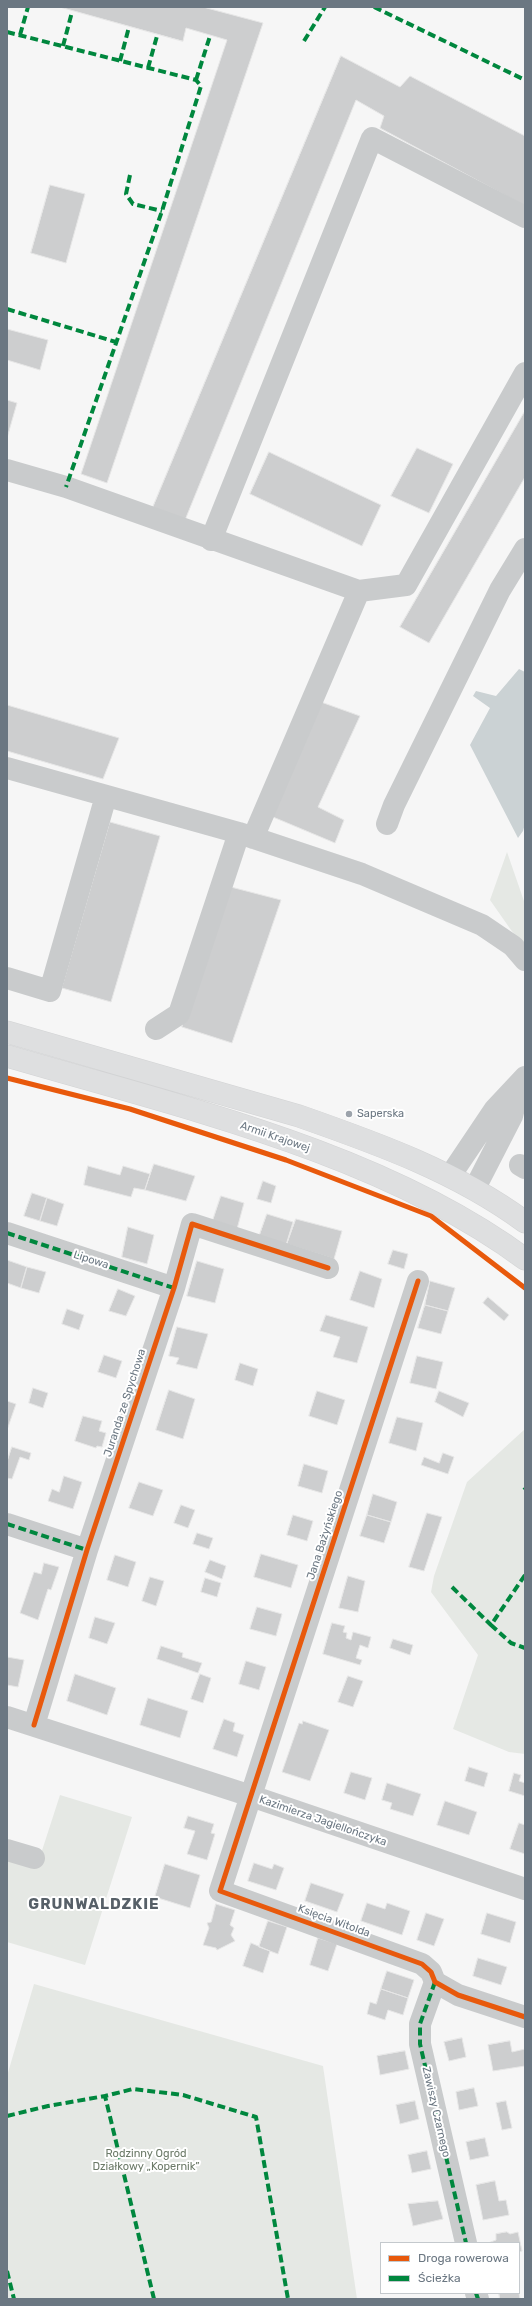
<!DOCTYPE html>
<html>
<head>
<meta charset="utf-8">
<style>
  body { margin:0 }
  #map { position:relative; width:532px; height:2306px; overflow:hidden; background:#f6f6f6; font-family:Rubik,sans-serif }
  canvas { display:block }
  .frame { position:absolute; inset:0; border:8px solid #6b7782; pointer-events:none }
  .legend { position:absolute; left:380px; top:2242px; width:140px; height:52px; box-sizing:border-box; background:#fff; border:1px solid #c4c9cd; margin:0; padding:5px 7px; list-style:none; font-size:12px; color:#6b7782 }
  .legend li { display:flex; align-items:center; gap:8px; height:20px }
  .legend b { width:20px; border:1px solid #c4c9cd }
</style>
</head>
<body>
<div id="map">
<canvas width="532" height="2306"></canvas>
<div class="frame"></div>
<ul class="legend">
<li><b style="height:5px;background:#e8590c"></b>Droga rowerowa</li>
<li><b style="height:5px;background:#00873e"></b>Ścieżka</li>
</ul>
</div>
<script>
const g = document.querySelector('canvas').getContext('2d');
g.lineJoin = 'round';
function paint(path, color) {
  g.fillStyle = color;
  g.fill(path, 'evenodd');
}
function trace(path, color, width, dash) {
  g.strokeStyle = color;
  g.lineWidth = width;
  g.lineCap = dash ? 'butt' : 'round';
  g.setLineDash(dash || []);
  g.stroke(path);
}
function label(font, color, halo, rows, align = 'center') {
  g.font = font + ' Rubik,sans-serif';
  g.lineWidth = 4;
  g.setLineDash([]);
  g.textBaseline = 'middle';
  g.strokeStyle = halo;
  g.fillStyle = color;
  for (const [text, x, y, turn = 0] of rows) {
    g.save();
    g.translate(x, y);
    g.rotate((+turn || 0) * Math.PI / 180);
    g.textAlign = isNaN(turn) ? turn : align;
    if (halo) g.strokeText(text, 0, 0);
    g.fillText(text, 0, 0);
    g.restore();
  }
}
const green = new Path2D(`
  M507,852L525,904V946L511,930L490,900Z
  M525,1429V1754L509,1752L453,1729L478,1655L431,1592L434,1576L467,1482Z
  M60,1795L132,1817L85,1965L7,1942V1857L37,1866Z
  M34,1984L323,2066L357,2299H7V2076Z`);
const water = new Path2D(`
  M519,669L525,672V824L523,831L518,838L470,745L490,708L473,696L476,691L496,696Z`);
const building = new Path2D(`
  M60,7H203L263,23L107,483L81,474L227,40L186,28L183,41Z
  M341,56L400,87L410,76L525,136V206L380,128L384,116L356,100L183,525L151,512Z
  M50,185L85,194L66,263L31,253Z
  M7,329L48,340L40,370L7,360Z
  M7,400L17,403L7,438Z
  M525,411V477L429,643L400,627Z
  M417,448L453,464L429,513L391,496Z
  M269,452L381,505L362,546L250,494Z
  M321,702L360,716L318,807L344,820L335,843L273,817Z
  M7,705L119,738L103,779L7,751Z
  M110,822L160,836L111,1002L62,988Z
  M227,886L281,900L232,1043L182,1027Z
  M154,1164L195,1176L186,1201L145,1190Z
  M88,1166L120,1175L123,1166L150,1174L145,1190L134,1188L131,1197L84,1185Z
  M263,1181L276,1186L271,1203L257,1199Z
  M32,1193L47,1198L40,1221L24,1216Z
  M221,1196L244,1203L237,1229L212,1223Z
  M47,1198L64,1204L57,1226L40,1221Z
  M267,1214L293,1222L286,1245L259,1237Z
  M296,1219L342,1231L334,1259L287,1244Z
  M128,1227L154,1235L147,1264L122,1257Z
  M393,1250L408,1254L404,1269L388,1264Z
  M7,1260L27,1267L21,1288L7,1283Z
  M197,1261L224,1269L215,1303L187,1296Z
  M27,1267L46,1272L39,1293L21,1288Z
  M360,1271L382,1279L374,1308L350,1300Z
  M430,1281L455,1288L448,1311L425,1305Z
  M118,1289L135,1296L126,1316L109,1311Z
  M488,1297L509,1315L504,1321L483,1303Z
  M425,1305L448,1311L441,1334L418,1328Z
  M67,1309L84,1315L79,1330L62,1324Z
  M326,1315L368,1327L357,1363L333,1357L340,1337L320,1331Z
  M177,1327L208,1334L197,1369L176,1364L179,1358L169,1356Z
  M104,1355L122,1361L116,1378L98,1372Z
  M417,1356L443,1362L436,1389L410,1383Z
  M240,1363L258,1369L253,1386L235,1380Z
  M33,1388L48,1393L43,1408L29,1403Z
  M169,1390L195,1399L183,1439L156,1430Z
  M317,1391L345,1400L337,1425L309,1416Z
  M439,1391L469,1403L463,1417L435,1402Z
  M7,1401L16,1404L7,1430Z
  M83,1416L102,1421L99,1431L106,1433L102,1447L97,1446L96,1448L75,1441Z
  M397,1417L423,1423L416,1451L389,1443Z
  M12,1447L31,1453L29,1460L20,1457L12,1479L7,1478V1462Z
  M443,1453L454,1457L448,1474L421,1465L424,1457L439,1463Z
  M304,1464L328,1471L322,1493L298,1486Z
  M64,1476L82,1482L73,1509L48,1501L52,1489L59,1492Z
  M139,1482L163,1490L153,1516L129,1508Z
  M373,1494L397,1502L391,1522L367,1515Z
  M181,1505L195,1510L188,1528L174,1523Z
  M427,1513L442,1517L424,1571L409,1567Z
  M293,1515L313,1521L307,1541L287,1535Z
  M367,1515L391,1522L384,1543L360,1536Z
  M197,1533L213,1538L209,1549L193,1544Z
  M261,1554L298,1565L291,1588L254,1577Z
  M115,1555L136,1562L128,1587L107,1580Z
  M210,1560L226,1566L222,1579L205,1572Z
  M44,1563L59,1567L51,1590L48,1589L38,1620L20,1613L34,1572L41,1574Z
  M348,1576L365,1581L358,1612L339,1608Z
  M150,1577L164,1581L156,1606L142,1601Z
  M205,1578L221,1583L217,1597L201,1592Z
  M257,1607L282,1614L276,1636L250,1629Z
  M95,1617L115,1623L107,1644L89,1638Z
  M332,1623L345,1626L343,1632L347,1633L346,1638L351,1640L353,1632L371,1637L368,1648L360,1645L356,1658L362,1660L360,1665L323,1654Z
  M393,1639L413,1645L410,1655L390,1648Z
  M161,1646L183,1653L182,1657L202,1663L198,1673L157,1659Z
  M7,1657L24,1660L18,1687L7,1685Z
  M246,1661L266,1667L259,1690L239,1684Z
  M75,1674L116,1688L107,1715L67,1701Z
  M200,1674L211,1678L203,1703L191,1699Z
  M348,1676L363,1681L353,1707L338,1702Z
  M148,1698L188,1711L180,1738L140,1725Z
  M224,1719L235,1723L233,1731L244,1735L237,1757L213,1749Z
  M303,1721L329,1730L310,1781L282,1772L299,1723L302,1724Z
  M469,1767L488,1773L484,1787L465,1781Z
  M351,1772L372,1778L365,1800L344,1793Z
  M514,1773L521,1775L519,1781L525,1783V1796L509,1791Z
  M387,1783L421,1794L413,1816L390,1809L392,1803L382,1800Z
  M445,1801L477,1812L469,1835L437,1825Z
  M188,1816L214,1824L211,1833L215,1834L207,1860L187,1854L195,1831L184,1828Z
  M519,1823L525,1825V1854L510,1849Z
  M254,1863L272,1869L274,1864L284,1868L276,1890L248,1881Z
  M165,1864L200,1875L190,1908L155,1897Z
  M311,1883L344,1894L337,1912L305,1901Z
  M367,1903L385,1909L387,1903L410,1911L402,1935L361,1921Z
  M216,1904L235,1910L230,1925L234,1928L231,1935L235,1941L217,1950L216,1948L203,1945L209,1928L207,1923L211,1922Z
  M426,1913L444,1919L434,1946L417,1940Z
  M487,1913L516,1922L510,1943L481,1934Z
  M268,1921L287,1927L278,1954L259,1947Z
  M318,1938L337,1944L328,1971L310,1965Z
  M251,1943L270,1951L263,1973L243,1966Z
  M478,1958L507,1967L501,1985L473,1976Z
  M387,1971L414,1980L408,1998L381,1989Z
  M381,1989L408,1998L403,2015L388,2010L385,2020L367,2014L370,2002L376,2004Z
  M462,2038L466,2057L449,2061L444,2042Z
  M510,2041L512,2052L525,2049V2066L493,2071L488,2045Z
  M405,2051L409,2069L380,2075L377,2056Z
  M474,2088L478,2106L459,2110L456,2092Z
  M415,2101L419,2119L400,2124L396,2105Z
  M506,2101L512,2128L502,2130L496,2103Z
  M485,2138L489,2156L470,2160L466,2142Z
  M427,2151L431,2169L412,2173L408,2155Z
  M495,2181L499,2201L506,2200L509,2215L483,2220L476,2185Z
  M438,2201L443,2219L413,2226L408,2204Z
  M507,2232L510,2234L518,2232L522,2251L519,2252V2243H488L496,2240V2234Z
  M499,2293H519L520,2299H500Z`);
const minor = new Path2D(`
  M7,470L66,487L359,591L406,585L525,373
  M211,540L372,138L525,217
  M7,768L239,833L362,874L482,925L513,946L525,960
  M387,824L394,805L500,590L525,549
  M253,838L359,591
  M7,978L50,991L106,796
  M156,1029L179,1014L239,833
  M520,1165L525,1168
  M450,1176L495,1109L525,1077
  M475,1188L512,1116L520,1084
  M7,1233L174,1288
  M418,1281L220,1891L422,1964L431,1972L435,1982L458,1995L525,2017
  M7,1524L87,1550
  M7,1717L251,1796L525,1889
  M34,1725L87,1550L174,1288L192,1224L328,1268
  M7,1850L34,1858
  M435,1982L420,2024V2044L466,2243
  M476,2293L478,2299`);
const major = new Path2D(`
  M7,1032L299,1116C379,1144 457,1172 525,1222
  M7,1056C177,1106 381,1152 525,1259`);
const quiet = new Path2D(`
  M374,7L525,80
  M7,32L196,80L201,86L162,211L66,487
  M20,35L28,7
  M304,41L325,7
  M63,46L72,12
  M120,61L129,27
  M148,68L157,36
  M196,80L210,36
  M130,175L126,194L133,204L162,211
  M7,309L116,342
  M7,1233L174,1288
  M524,1490L525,1489
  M7,1524L87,1550
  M525,1575L491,1625L511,1643L525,1648
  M452,1587L491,1625
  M435,1982L420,2024V2044L466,2243
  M7,2116L48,2106L105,2096
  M7,2271L14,2299
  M476,2293L478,2299
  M154,2299L105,2096L133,2089L183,2095L256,2117L288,2299`);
const cycleway = new Path2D(`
  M7,1078L130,1109L286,1160L431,1216L525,1288
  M418,1281L220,1891L422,1964L431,1972L435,1982L458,1995L525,2017
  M34,1725L87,1550L174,1288L192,1224L328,1268`);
const markers = [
  [349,1114,4,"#9ca3ab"]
];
const poiNames = [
  ["Saperska",357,1114]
];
const streetNames = [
  ["Armii Krajowej",275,1137,19],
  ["Lipowa",91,1260,18],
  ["Juranda ze Spychowa",125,1403,-72],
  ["Jana Bażyńskiego",325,1535,-72],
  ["Kazimierza Jagiellończyka",323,1821,19],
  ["Księcia Witolda",334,1921,20],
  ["Zawiszy Czarnego",436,2112,77]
];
const parkNames = [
  ["Rodzinny Ogród",146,2154],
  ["Działkowy „Kopernik”",146,2167]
];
const districtNames = [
  ["GRUNWALDZKIE",94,1905]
];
paint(green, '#e5e8e4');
paint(water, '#cbd2d4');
paint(building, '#cdcecf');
trace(building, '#e6e6e6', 1);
trace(major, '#d2d3d4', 23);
trace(minor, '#c9cbcc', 22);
trace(major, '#dedfe0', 22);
trace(quiet, '#00873e', 4, [8, 4]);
trace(cycleway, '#e8590c', 5);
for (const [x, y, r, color] of markers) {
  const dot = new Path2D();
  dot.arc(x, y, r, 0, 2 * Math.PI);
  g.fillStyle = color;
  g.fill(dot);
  trace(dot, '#fff', 1.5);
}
label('11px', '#6b7782', '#fff', poiNames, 'left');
label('11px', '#6b7782', '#fff', streetNames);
label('11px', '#6c7a68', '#fff', parkNames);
g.letterSpacing = '1px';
label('bold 15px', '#576068', '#fff', districtNames);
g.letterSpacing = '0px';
</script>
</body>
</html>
